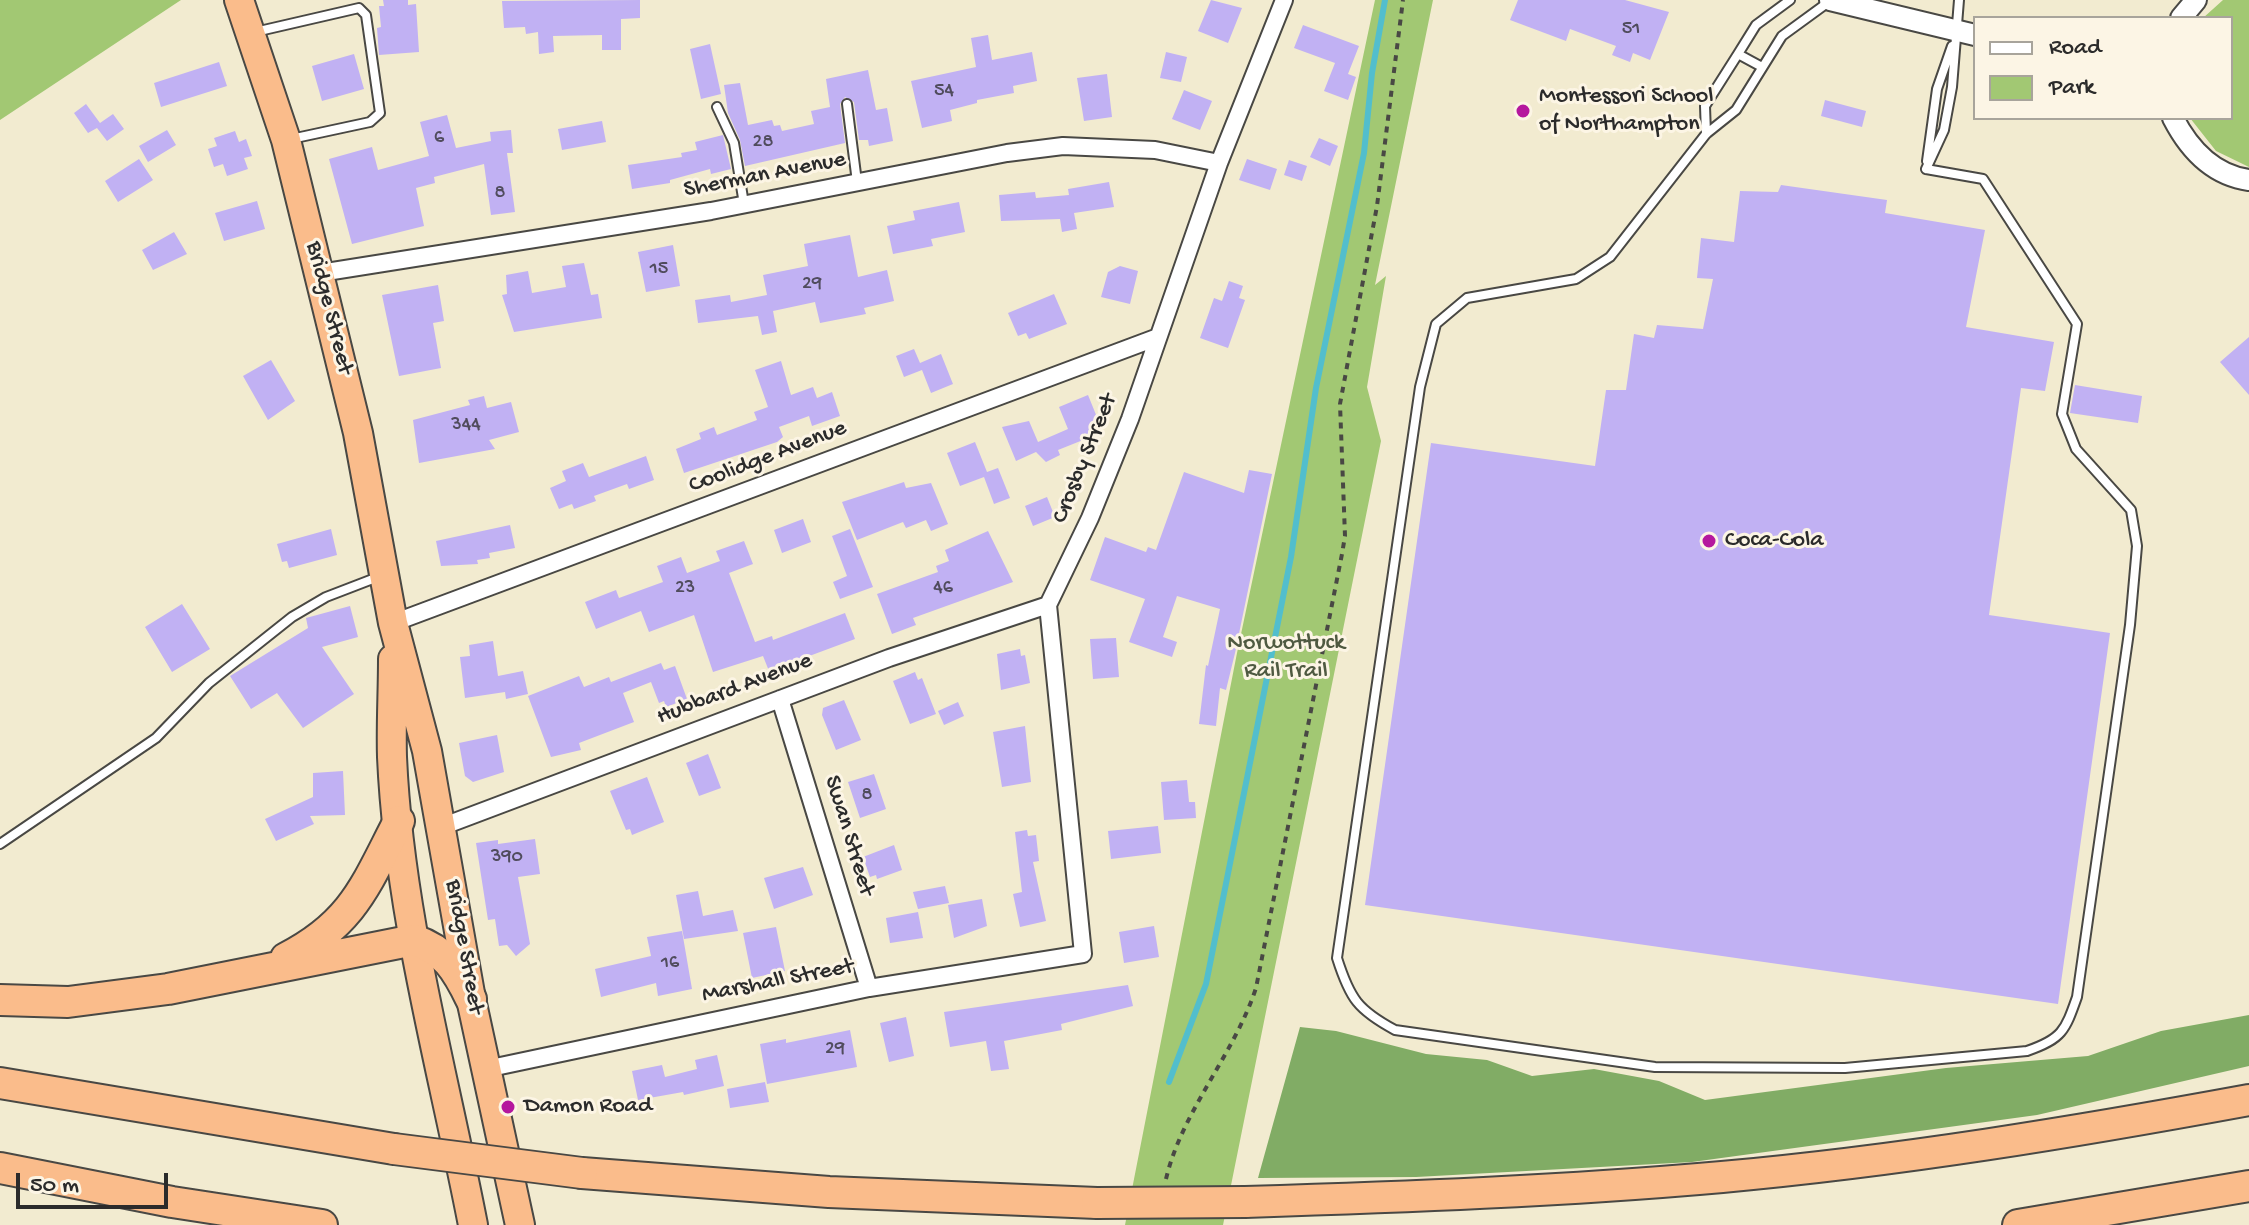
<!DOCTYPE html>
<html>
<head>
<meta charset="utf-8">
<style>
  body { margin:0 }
  #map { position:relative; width:2249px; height:1225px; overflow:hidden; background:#f2ebd0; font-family:"Gochi Hand",sans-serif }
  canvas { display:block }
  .legend { position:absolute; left:1973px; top:16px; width:260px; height:104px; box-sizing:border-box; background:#fcf5e5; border:2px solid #a8a49b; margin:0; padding:10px 14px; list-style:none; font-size:24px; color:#2b2b2b }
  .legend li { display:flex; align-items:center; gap:16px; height:40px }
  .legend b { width:40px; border:2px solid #a8a49b }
  .scale { position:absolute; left:16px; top:1173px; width:152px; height:36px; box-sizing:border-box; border:4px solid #2b2b2b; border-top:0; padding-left:10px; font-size:24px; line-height:28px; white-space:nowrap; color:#2b2b2b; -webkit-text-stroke:6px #fcf5e5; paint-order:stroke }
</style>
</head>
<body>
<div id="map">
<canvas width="2249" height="1225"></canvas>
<ul class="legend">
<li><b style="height:10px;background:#fff"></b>Road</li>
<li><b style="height:22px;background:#a2c873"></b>Park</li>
</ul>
<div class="scale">50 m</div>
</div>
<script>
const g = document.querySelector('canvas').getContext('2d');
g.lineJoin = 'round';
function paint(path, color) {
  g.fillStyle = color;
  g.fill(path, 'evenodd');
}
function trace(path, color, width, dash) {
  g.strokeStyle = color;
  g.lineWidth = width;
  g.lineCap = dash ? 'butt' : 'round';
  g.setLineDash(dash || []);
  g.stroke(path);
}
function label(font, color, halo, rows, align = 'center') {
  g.font = font + ' "Gochi Hand",sans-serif';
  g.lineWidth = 6;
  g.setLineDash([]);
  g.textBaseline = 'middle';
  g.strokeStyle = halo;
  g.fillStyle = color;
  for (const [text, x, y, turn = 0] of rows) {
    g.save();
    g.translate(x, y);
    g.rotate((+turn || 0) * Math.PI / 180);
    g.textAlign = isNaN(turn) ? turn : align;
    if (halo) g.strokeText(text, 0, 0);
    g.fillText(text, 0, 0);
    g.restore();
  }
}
const green = new Path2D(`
  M0,0H181L0,120Z
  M1375,0H1433L1375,285L1386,276L1367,387L1381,441L1223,1225H1125L1237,653Z
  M2223,0H2249V167L2216,151L2190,118H2231V18H2203Z`);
const forest = new Path2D(`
  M2249,1015V1066L2037,1115L1692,1162L1416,1177L1258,1178L1300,1027L1336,1031L1426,1054L1487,1060L1532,1076L1594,1069L1659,1081L1705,1100L1946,1068L2088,1056L2161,1031Z`);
const stream = new Path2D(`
  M1169,1082L1206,984L1291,557L1316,388L1364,153L1372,73L1385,0`);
const building = new Path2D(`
  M383,0H408V5L416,4L419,52L379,55L377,28L381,27L379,6H384Z
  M640,0V18L621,19V50H602V35L553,36L554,52L539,54L538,32L526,34L525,27L504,28L502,1Z
  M1211,0L1242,8L1228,43L1198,31Z
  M1518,0H1625L1669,12L1650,60L1633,53L1630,62L1612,55L1616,46L1570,29L1566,41L1510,20Z
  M1303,25L1359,46L1348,74L1356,77L1348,100L1324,91L1335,63L1294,48Z
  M988,35L992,60L1032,52L1037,81L1013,86L1014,93L977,100V103L950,110L952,121L922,128L911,81L976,67L971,38Z
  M710,44L721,94L701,99L690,49Z
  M1166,52L1187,57L1181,82L1160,78Z
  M354,54L364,89L322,101L312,66Z
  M219,62L227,86L161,107L154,83Z
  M868,70L876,110L887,108L893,141L869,146L868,140H859L854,102L845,97L840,104L845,143L745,166L740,140L728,113L724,85L740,83L748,125L772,120L774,126L780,125L782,131L814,124L811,111L830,107L826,79Z
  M1107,74L1112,117L1084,121L1077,78Z
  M1184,90L1212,101L1200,130L1172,119Z
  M1825,100L1866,111L1862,127L1821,116Z
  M86,104L100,123L113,114L124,129L107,141L97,128L88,133L74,113Z
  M447,115L456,148L491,141L490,132L511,130L513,153H507L515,212L491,215L484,164L434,177L435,183L416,188L424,226L352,244L329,159L372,147L378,170L429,156L420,122Z
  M602,121L606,142L562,150L558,129Z
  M167,130L176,145L148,162L139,146Z
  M235,131L239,142L246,139L252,156L244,158L248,169L227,176L223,164L214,167L208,149L217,146L214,138Z
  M723,135L731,169L711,174L710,169L670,180V183L632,189L628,165L682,157L681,153L697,150L695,142Z
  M1319,138L1338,146L1330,166L1310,157Z
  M139,159L153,180L118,202L105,181Z
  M1247,159L1277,169L1270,190L1239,180Z
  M1289,160L1307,166L1302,181L1284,175Z
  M1109,182L1114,207L1074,213L1077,229L1062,232L1060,219L1001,221L999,195L1035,192L1036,198L1069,195L1068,189Z
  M1781,185L1887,200L1885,213L1985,230L1966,327L2054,342L2045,391L2021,388L1989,615L2110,633L2058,1004L1365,905L1431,443L1595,466L1606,390H1626L1634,334L1654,338L1657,325L1703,329L1713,279L1697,278L1701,238L1734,242L1740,191L1778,192Z
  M257,201L265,229L224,241L215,213Z
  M959,202L965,232L931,239L933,246L893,254L887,226L915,220L913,211Z
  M174,232L187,254L153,270L142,250Z
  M850,235L858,277L887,270L894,301L864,308L866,314L820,323L815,302L773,311L777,332L762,335L758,316L698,323L695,300L730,295L731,302L767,295L763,275L808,266L804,244Z
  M673,245L680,286L646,292L638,252Z
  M584,263L591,295L598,294L602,318L514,332L502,295L507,294L506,275L528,271L532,293L566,287L562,266Z
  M1120,266L1138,271L1130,304L1101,297L1108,272Z
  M1229,281L1243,286L1239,298L1245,300L1228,348L1200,338L1214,298L1222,301Z
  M438,285L444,321L433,323L441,368L399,376L382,295Z
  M1054,294L1067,324L1029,339L1026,333L1018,336L1008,313Z
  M2249,337V395L2220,362Z
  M914,349L920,363L941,354L953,384L931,393L922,370L904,377L896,356Z
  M271,360L295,401L268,420L243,376Z
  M781,361L791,395L813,387L817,398L832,392L840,416L812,426L809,416L779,427L783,437L777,442L684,473L676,449L701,439L699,433L714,427L717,435L757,420L754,412L768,407L755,370Z
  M2075,385L2142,396L2138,423L2070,413Z
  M1088,395L1103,432L1058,450L1060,455L1046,462L1036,452L1016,461L1002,427L1029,421L1038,442L1068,429L1059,407Z
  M484,396L487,408L511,402L519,432L489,440L495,449L419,463L413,420L470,405L468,400Z
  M975,442L987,472L998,468L1010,498L994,504L984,477L960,486L947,453Z
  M646,456L654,480L629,489L627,484L594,496L596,501L574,509L572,504L559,509L550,488L566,481L562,471L583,463L589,477Z
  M1249,470L1272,474L1235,653L1226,690L1220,688L1216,726L1199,724L1206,665L1208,666L1220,609L1177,596L1163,637L1177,642L1172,657L1129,642L1145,599L1090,580L1105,537L1146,552L1148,547L1156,550L1184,472L1244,493Z
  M904,482L906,488L931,483L948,524L931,531L926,520L906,528L903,522L857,540L842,502Z
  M1047,497L1055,517L1033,526L1025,506Z
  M803,519L811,542L782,553L774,530Z
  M510,525L515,548L489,553L490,558L477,560L478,564L441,566L436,541Z
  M331,529L337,555L289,568L287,561L282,562L277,544Z
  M850,529L873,587L840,599L833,582L847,576L832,536Z
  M988,531L1013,582L913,618L916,625L892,634L877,594L938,572L936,566L949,561L945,550Z
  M744,541L753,564L729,573L755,642L772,636L773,640L845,613L855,639L769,671L763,656L713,672L694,615L649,632L641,611L596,629L585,602L616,590L619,598L663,582L657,566L681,557L687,573L720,561L716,551Z
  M182,604L210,649L172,672L145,627Z
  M350,606L358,637L322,647L354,694L303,728L277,693L251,709L230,676L308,628L306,618Z
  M1116,638L1119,677L1093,679L1090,639Z
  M493,641L498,676L523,671L528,694L506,699L505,692L465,698L460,657L470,656L469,645Z
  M1020,649L1021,656L1025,655L1030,683L1001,690L997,654Z
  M661,663L664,670L675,666L687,699L666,707L664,701L659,703L651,682L623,693L634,722L579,743L581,750L551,757L528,696L579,676L584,687L609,677L611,682Z
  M915,672L918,680L922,678L936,714L910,724L893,681Z
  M844,700L861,740L836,750L822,715L823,708Z
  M958,702L964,716L944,725L938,711Z
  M1025,726L1031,782L1002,787L993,732Z
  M497,735L504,772L473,782L465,776L459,743Z
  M708,754L721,788L699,796L686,763Z
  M343,771L345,815L310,816L314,824L276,841L265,819L313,797V773Z
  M874,774L886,809L860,818L848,782Z
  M647,777L664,822L632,835L630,829L626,830L610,791Z
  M1187,780L1189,802H1195L1196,818L1164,820L1161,782Z
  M1158,826L1161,853L1111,859L1108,831Z
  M1027,830L1028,836L1036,835L1039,861L1033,862L1046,921L1020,927L1013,894L1022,892L1015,832Z
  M535,839L540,874L518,877L530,944L516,956L507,945L499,946L495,919L488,920L476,843L498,840V844Z
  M894,845L902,870L877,879L876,875L870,877L863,857Z
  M803,867L813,895L774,909L764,878Z
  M945,886L949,903L918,909L913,892Z
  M698,891L703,916L733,910L738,931L684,939L676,895Z
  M982,899L987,926L954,938L948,905Z
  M918,912L923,938L890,943L886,918Z
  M1154,926L1159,957L1124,963L1119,932Z
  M776,927L785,971L752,978L743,933Z
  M682,931L692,989L658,996L656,983L601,997L595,969L651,956L647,937Z
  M1128,985L1133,1006L1061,1024L1062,1030L1004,1041L1009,1069L991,1071L986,1041L950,1047L944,1012Z
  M906,1017L914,1056L889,1062L880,1023Z
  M850,1030L857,1067L767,1084L760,1044L786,1039V1043Z
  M717,1055L724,1086L684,1095L683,1092L638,1100L632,1071L662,1065L665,1077L697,1069L695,1060Z
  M765,1082L769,1102L730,1108L727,1089Z`);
const path = new Path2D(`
  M1166,1179C1182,1111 1234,1055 1256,988L1342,554L1345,536L1340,404L1377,206L1403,0`);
const service = new Path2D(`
  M1830,1L1782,36L1736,110L1706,134L1610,257L1576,279L1467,298L1436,324L1420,387L1337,958C1350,999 1358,1010 1395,1030L1655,1067L1845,1068L2027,1051C2062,1039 2065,1031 2077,997L2130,625L2137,546L2131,510L2076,449L2062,414L2077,324L1983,179L1926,169
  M255,32L359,8L366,15L380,113L370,122L291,139
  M1738,54L1762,67
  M847,104L857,182
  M717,107L734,143L744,204
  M1706,134L1705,106L1738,54L1756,25L1790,0
  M1927,161L1937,89L1952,46
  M1926,169L1944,130L1952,87L1959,0
  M0,844L156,738L209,683L292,617L326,597L378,577`);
const minor = new Path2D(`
  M320,273L711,211L1007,153L1063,146L1155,150L1219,163
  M393,623L1158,337
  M780,699L869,988
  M441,827L889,658L1048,605
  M486,1069L869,988L1083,954L1048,605L1090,518L1130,419L1219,163L1284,0`);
const tertiary = new Path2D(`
  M1830,0L1975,35
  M2181,18L2196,0
  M2173,118C2189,149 2212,175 2249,180`);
const trunk = new Path2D(`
  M239,0L286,140L358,433L393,623L427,751L471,999L520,1225
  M393,659C393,692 391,725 392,757C399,915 443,1070 473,1225`);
const motorway = new Path2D(`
  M286,958C354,923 366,884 399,821
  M0,1000L68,1002L168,989L414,940C445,950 457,970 471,999
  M0,1083L394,1149
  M0,1168L172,1202L322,1225
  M582,1173L829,1192L1097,1203
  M1245,1202C1404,1197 1564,1191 1722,1177C1899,1161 2075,1132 2249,1100
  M2018,1225L2249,1186`);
const motorwayBridge = new Path2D(`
  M394,1149L582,1173
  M1097,1203L1245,1202`);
const markers = [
  [1523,111,8,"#b5179e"],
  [1709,541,8,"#b5179e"],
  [508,1107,8,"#b5179e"]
];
const numberNames = [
  ["51",1631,30],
  ["54",944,92],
  ["6",439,139],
  ["28",763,143],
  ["8",500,194],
  ["15",659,270],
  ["29",812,285],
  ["344",466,426],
  ["23",685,589],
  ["46",943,589],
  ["8",867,796],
  ["390",507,858],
  ["16",670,964],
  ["29",835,1050]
];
const poiNames = [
  ["Montessori School",1539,97],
  ["of Northampton",1539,125],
  ["Coca-Cola",1725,541],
  ["Damon Road",524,1107]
];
const streetNames = [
  ["Sherman Avenue",765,176,-11],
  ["Bridge Street",328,308,76],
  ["Coolidge Avenue",768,458,-21],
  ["Crosby Street",1086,459,-68],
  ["Hubbard Avenue",735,690,-21],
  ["Swan Street",848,836,73],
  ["Bridge Street",463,947,80],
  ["Marshall Street",778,982,-11]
];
const parkNames = [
  ["Norwottuck",1286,644],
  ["Rail Trail",1286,672]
];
paint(green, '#a2c873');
paint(forest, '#81ac65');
trace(stream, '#52becd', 6);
paint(building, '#c1b1f3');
trace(service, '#494844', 12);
trace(minor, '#494844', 20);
trace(tertiary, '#494844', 24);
trace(trunk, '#494844', 32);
trace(motorway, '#494844', 34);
trace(path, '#494844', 4, [6, 6]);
trace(service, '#fff', 8);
trace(minor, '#fff', 16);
trace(tertiary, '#fff', 20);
trace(trunk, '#fabc8b', 28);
trace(motorway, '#fabc8b', 30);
trace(motorwayBridge, '#494844', 34, []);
trace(motorwayBridge, '#fabc8b', 30);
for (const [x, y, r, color] of markers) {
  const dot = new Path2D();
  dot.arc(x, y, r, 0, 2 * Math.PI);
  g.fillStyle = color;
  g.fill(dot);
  trace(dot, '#fcf5e5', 3);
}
label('20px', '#504c5d', null, numberNames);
label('24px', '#2b2b2b', '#fcf5e5', poiNames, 'left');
label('24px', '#2b2b2b', '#fcf5e5', streetNames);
label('24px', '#4f5a41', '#fcf5e5', parkNames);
</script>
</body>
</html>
